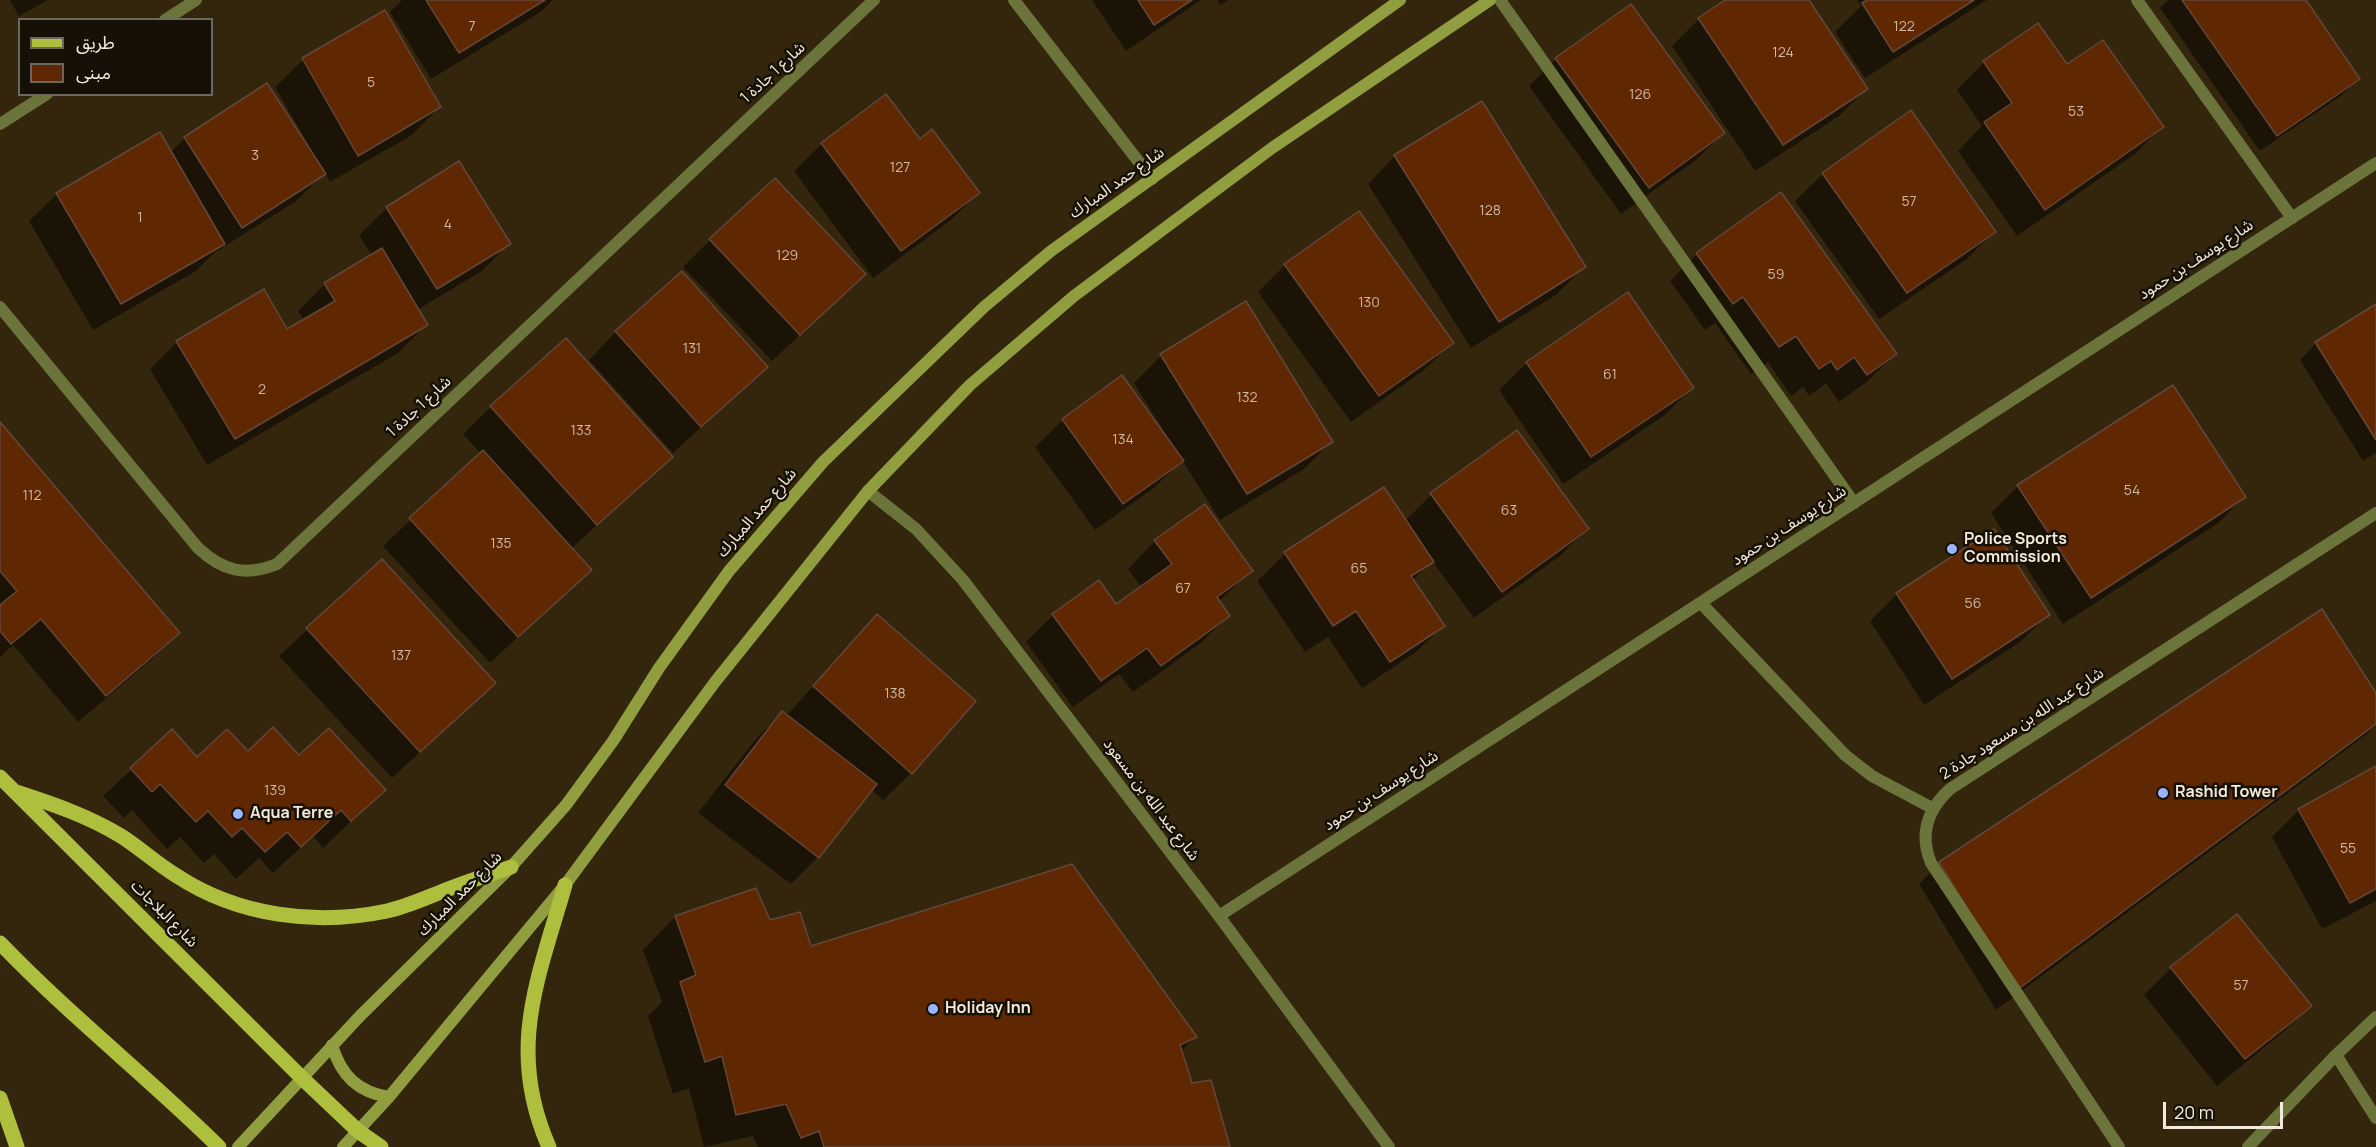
<!DOCTYPE html>
<html>
<head>
<meta charset="utf-8">
<style>
  body { margin:0 }
  #map { position:relative; width:2376px; height:1147px; overflow:hidden; background:#33260c; font-family:Manrope,"Noto Sans Arabic",sans-serif }
  canvas { display:block }
  .legend { position:absolute; left:18px; top:18px; width:195px; height:78px; box-sizing:border-box; background:#161006; border:2px solid #6e675b; margin:0; padding:8px 10px; list-style:none; font-size:18px; color:#f3eadb }
  .legend li { display:flex; align-items:center; gap:12px; height:30px }
  .legend b { width:30px; border:2px solid #6e675b }
  .scale { position:absolute; left:2163px; top:1102px; width:120px; height:27px; box-sizing:border-box; border:3px solid #f3eadb; border-top:0; padding-left:8px; font-size:18px; line-height:21px; white-space:nowrap; color:#f3eadb; -webkit-text-stroke:4px #161006; paint-order:stroke }
</style>
</head>
<body>
<div id="map">
<canvas width="2376" height="1147"></canvas>
<ul class="legend">
<li><b style="height:8px;background:#aebf3e"></b>طريق</li>
<li><b style="height:16px;background:#602703"></b>مبنى</li>
</ul>
<div class="scale">20 m</div>
</div>
<script>
const g = document.querySelector('canvas').getContext('2d');
g.lineJoin = 'round';
function paint(path, color) {
  g.fillStyle = color;
  g.fill(path, 'evenodd');
}
function trace(path, color, width, dash) {
  g.strokeStyle = color;
  g.lineWidth = width;
  g.lineCap = dash ? 'butt' : 'round';
  g.setLineDash(dash || []);
  g.stroke(path);
}
function label(font, color, halo, rows, align = 'center') {
  g.font = font + ' Manrope,"Noto Sans Arabic",sans-serif';
  g.lineWidth = 5;
  g.setLineDash([]);
  g.textBaseline = 'middle';
  g.strokeStyle = halo;
  g.fillStyle = color;
  for (const [text, x, y, turn = 0] of rows) {
    g.save();
    g.translate(x, y);
    g.rotate((+turn || 0) * Math.PI / 180);
    g.textAlign = isNaN(turn) ? turn : align;
    if (halo) g.strokeText(text, 0, 0);
    g.fillText(text, 0, 0);
    g.restore();
  }
}
const shadow = new Path2D(`
  M10,0H48L19,16Z
  M402,0H553L542,11L431,79L390,12Z
  M1092,0H1201L1126,51Z
  M1217,0H1228L1221,5Z
  M1727,0H1807L1866,89L1839,116L1755,171L1672,46L1699,19Z
  M1857,0H1987L1865,78L1835,32L1861,6Z
  M2168,0H2304L2358,79L2342,95L2260,151L2160,8Z
  M385,12L439,107L412,135L330,182L325,173L296,201L214,253L196,271L93,330L29,221L57,194L170,153L185,138L267,86L311,154L313,153L275,87L303,60Z
  M1556,59L1723,133L1696,160L1621,214L1529,86Z
  M1984,62L2067,66L2162,127L2135,154L2017,236L1958,151L1982,126L1957,90Z
  M886,96L919,141L978,193L951,220L873,278L794,171L822,144Z
  M1395,156L1584,267L1557,294L1471,348L1368,184Z
  M459,164L509,243L482,271L417,310L426,325L398,353L207,465L150,369L177,342L287,331L304,321L298,311L325,284L372,256L359,235L387,208Z
  M1823,174L1994,231L1967,259L1879,319L1795,201Z
  M710,240L836,301L772,361L683,267Z
  M1697,254L1895,354L1868,381L1839,402L1826,383L1809,396L1803,387L1791,396L1768,362L1751,374L1715,323L1705,330L1670,281Z
  M1285,265L1452,343L1424,370L1351,422L1258,292Z
  M2376,306V453L2363,461L2300,360L2316,343Z
  M616,332L766,367L673,453L589,360Z
  M1161,356L1331,442L1304,469L1220,520L1182,460L1154,488L1095,530L1035,447L1063,420L1122,377L1165,437L1167,436L1134,383Z
  M1527,363L1692,388L1665,415L1563,484L1499,390Z
  M491,407L670,457L571,549L590,570L490,663L383,546L481,454L463,434Z
  M0,424L178,633L151,660L78,722L13,645L0,657Z
  M1516,432L1587,529L1560,556L1474,618L1432,561L1412,581L1443,626L1415,653L1362,688L1328,637L1305,652L1257,581L1285,554L1383,489L1405,521L1431,495Z
  M2018,486L2244,497L2217,524L2063,624L1991,513Z
  M1155,541L1251,571L1218,602L1228,616L1201,643L1133,692L1119,674L1073,707L1026,642L1053,615L1116,606L1142,588L1128,569Z
  M381,561L494,683L392,778L279,656Z
  M1897,594L2048,615L2020,642L1924,705L1870,621Z
  M2322,611L2376,695V725L2367,734L1996,1010L1919,884L1940,863Z
  M877,616L911,773L883,800L871,789L818,857L791,884L698,813L755,740L782,713L786,716Z
  M172,732L197,759L247,753L299,757L384,789L323,848L313,836L273,873L259,858L236,879L214,854L204,863L180,837L167,849L132,810L124,818L103,796Z
  M2376,768V901L2322,929L2272,837L2299,810Z
  M755,890L769,922L810,948L1195,1037L1181,1051L1190,1084L1228,1147H758L753,1136L704,1147L689,1088L673,1094L648,1016L662,1002L643,950L675,917Z
  M2171,968L2310,1006L2282,1033L2217,1086L2144,995Z`);
const building = new Path2D(`
  M426,0H545L459,53Z
  M1138,0H1192L1154,25Z
  M1725,0H1809L1868,89L1783,145L1698,18Z
  M1867,0H1974L1893,52L1862,3Z
  M2182,0H2306L2360,79L2277,136Z
  M1631,4L1725,133L1649,188L1555,58Z
  M385,10L441,107L358,156L302,58Z
  M2038,23L2067,64L2103,40L2164,127L2045,210L1984,122L2012,103L1983,61Z
  M267,83L326,174L242,228L184,137Z
  M886,94L920,139L932,129L980,193L901,251L821,143Z
  M1482,101L1586,267L1499,322L1394,155Z
  M1911,110L1996,232L1907,293L1822,173Z
  M160,132L225,244L121,304L56,193Z
  M459,161L511,244L437,289L386,207Z
  M775,178L866,274L800,335L709,239Z
  M1781,192L1897,354L1867,375L1854,357L1837,370L1831,361L1819,369L1796,336L1779,347L1743,297L1733,304L1696,253Z
  M1359,211L1454,343L1379,396L1284,264Z
  M382,248L428,325L235,439L176,341L264,289L287,329L335,301L324,283Z
  M682,271L768,367L701,427L615,331Z
  M1628,292L1694,388L1591,457L1526,362Z
  M1246,301L1333,442L1247,494L1160,354Z
  M2376,304V440L2315,342Z
  M566,338L673,457L597,525L490,406Z
  M1122,375L1184,461L1123,504L1062,419Z
  M2173,385L2246,497L2091,598L2017,485Z
  M0,422L180,633L106,696L41,619L11,644L0,631V605L17,591L0,571Z
  M1517,430L1589,529L1502,592L1430,493Z
  M483,450L592,570L518,637L409,518Z
  M1384,487L1434,562L1411,576L1445,626L1390,662L1356,611L1333,626L1284,552Z
  M1205,504L1253,571L1217,597L1230,616L1161,666L1147,648L1101,681L1052,614L1099,580L1116,604L1172,564L1154,540Z
  M1994,529L2050,615L1952,679L1896,593Z
  M382,559L496,683L420,752L306,628Z
  M2322,609L2376,693V724L2017,990L1939,862Z
  M877,614L976,701L912,774L813,686Z
  M782,711L877,784L819,858L725,785Z
  M273,727L299,755L329,728L386,790L351,821L341,810L301,847L287,832L265,852L242,828L232,837L208,811L196,822L160,784L152,792L130,768L172,729L197,757L227,729L248,751Z
  M2376,766V889L2350,903L2298,809Z
  M1072,864L1197,1037L1180,1045L1192,1083L1211,1080L1230,1147H824L819,1131L801,1138L786,1104L736,1115L722,1056L705,1062L680,982L696,975L675,916L756,888L770,920L800,912L811,946Z
  M2237,914L2312,1006L2245,1059L2170,967Z`);
const lane = new Path2D(`
  M1500,0L1854,503
  M2137,0L2292,218
  M1701,603L1845,755L1872,776L1932,808`);
const street = new Path2D(`
  M1014,0L1152,179
  M165,20L196,0
  M0,124L47,94
  M0,307L198,548C223,571 245,577 277,564L874,0
  M868,491L916,529L963,580L1219,916L1389,1147
  M1219,916L2376,163
  M2336,1055L2376,1118
  M2119,1147L1931,863C1919,834 1927,810 1950,789L2376,513
  M2248,1147L2336,1055L2376,1017`);
const secondary = new Path2D(`
  M332,1045C341,1076 358,1092 389,1097
  M238,1147L360,1016L511,867L566,805L613,741L659,668L729,571L823,462L984,307L1051,251L1400,0
  M343,1147L389,1097L565,885L715,682L868,491L970,385L1074,296L1272,148L1490,0`);
const primary = new Path2D(`
  M0,777L302,1078L358,1131L381,1147
  M16,792C53,804 88,816 121,836C140,848 157,864 177,876C238,916 316,926 387,911C409,906 430,896 451,888C471,880 491,874 511,867
  M0,943C69,1015 148,1077 219,1147
  M0,1098L17,1147
  M549,1147C506,1050 538,979 565,885`);
const markers = [
  [1952,549,6,"#98b5fd"],
  [2163,793,6,"#98b5fd"],
  [238,814,6,"#98b5fd"],
  [933,1009,6,"#98b5fd"]
];
const numberNames = [
  ["7",472,27],
  ["122",1904,27],
  ["124",1783,53],
  ["5",371,83],
  ["126",1640,95],
  ["53",2076,112],
  ["3",255,156],
  ["127",900,168],
  ["57",1909,202],
  ["128",1490,211],
  ["1",140,218],
  ["4",448,225],
  ["129",787,256],
  ["59",1776,275],
  ["130",1369,303],
  ["131",692,349],
  ["61",1610,375],
  ["2",262,390],
  ["132",1247,398],
  ["133",581,431],
  ["134",1123,440],
  ["54",2132,491],
  ["112",32,496],
  ["63",1509,511],
  ["135",501,544],
  ["65",1359,569],
  ["67",1183,589],
  ["56",1973,604],
  ["137",401,656],
  ["138",895,694],
  ["139",275,791],
  ["55",2348,849],
  ["57",2241,986]
];
const streetNames = [
  ["شارع 1 جادة 1",773,73,-43],
  ["شارع حمد المبارك",1117,183,-35],
  ["شارع يوسف بن حمود",2196,260,-33],
  ["شارع 1 جادة 1",419,407,-43],
  ["شارع حمد المبارك",757,513,-49],
  ["شارع يوسف بن حمود",1789,526,-33],
  ["شارع عبد الله بن مسعود جادة 2",2022,724,-33],
  ["شارع يوسف بن حمود",1381,791,-33],
  ["شارع عبد الله بن مسعود",1151,800,53],
  ["شارع حمد المبارك",460,894,-45],
  ["شارع البلاجات",164,914,45]
];
const poiNames = [
  ["Police Sports",1964,540],
  ["Commission",1964,558],
  ["Rashid Tower",2175,793],
  ["Aqua Terre",250,814],
  ["Holiday Inn",945,1009]
];
paint(shadow, '#0007');
paint(building, '#602703');
trace(building, '#63473a', 1.5);
trace(lane, '#6b743b', 12);
trace(street, '#6b743b', 12);
trace(secondary, '#919e3f', 12);
trace(primary, '#aebf3e', 15);
for (const [x, y, r, color] of markers) {
  const dot = new Path2D();
  dot.arc(x, y, r, 0, 2 * Math.PI);
  g.fillStyle = color;
  g.fill(dot);
  trace(dot, '#161006', 2);
}
label('14px', '#ceb9a5', null, numberNames);
label('16px', '#f3eadb', '#161006', streetNames);
label('bold 16px', '#f3eadb', '#161006', poiNames, 'left');
</script>
</body>
</html>
